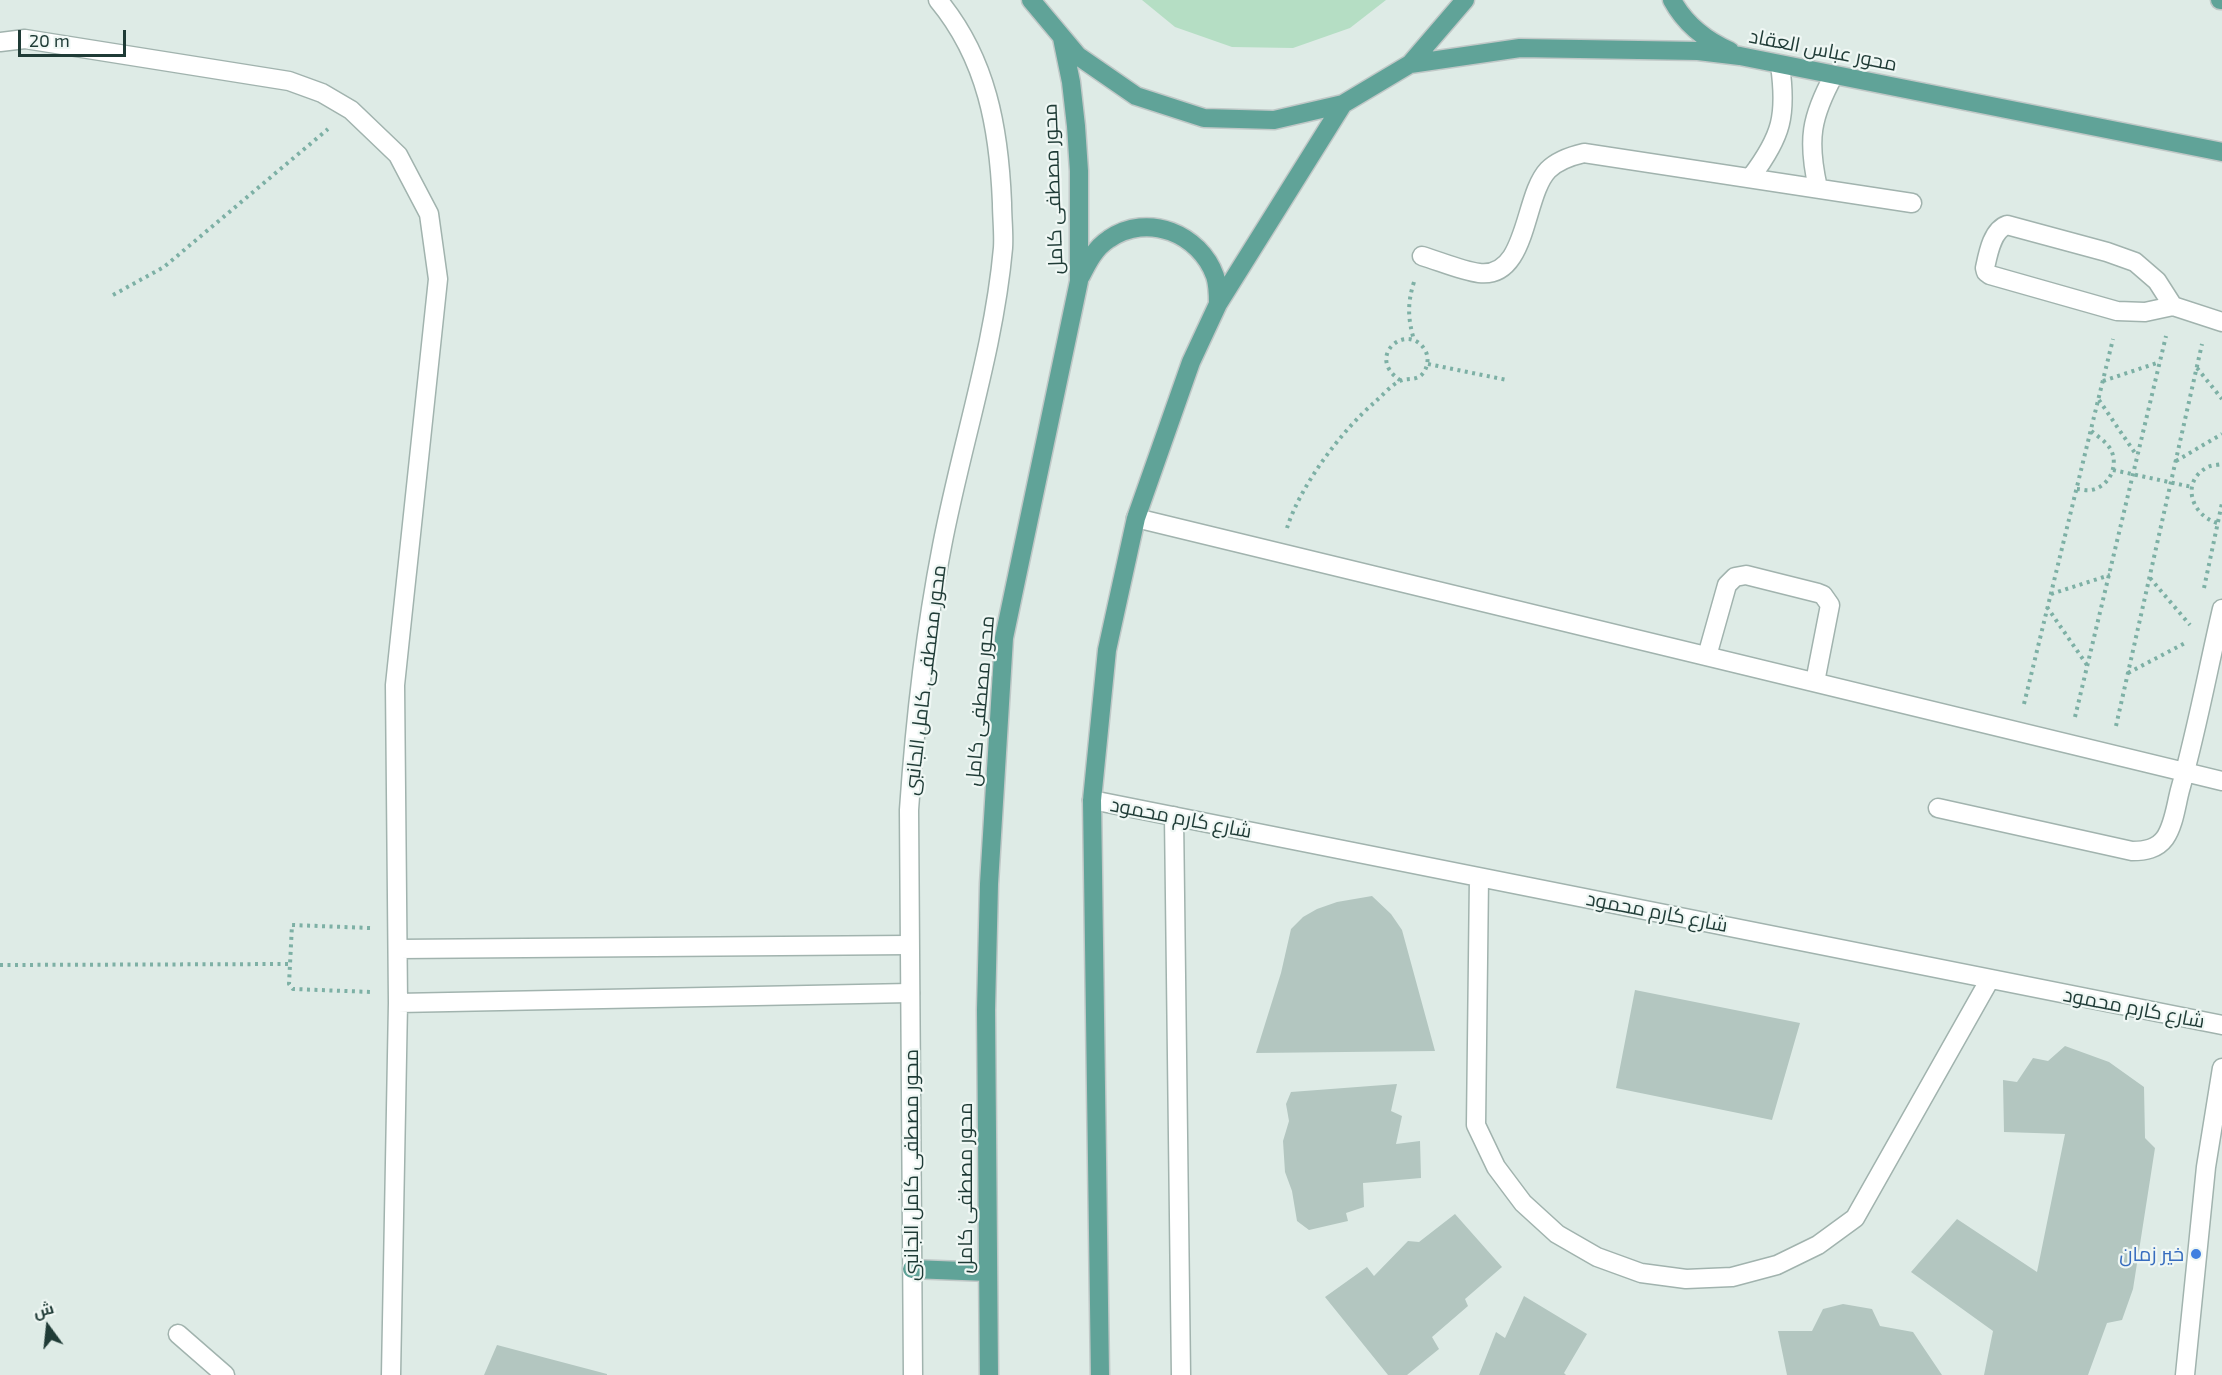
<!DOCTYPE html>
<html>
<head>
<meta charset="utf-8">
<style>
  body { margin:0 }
  #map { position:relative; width:2222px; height:1375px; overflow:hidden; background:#deebe6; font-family:"Exo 2",Cairo,sans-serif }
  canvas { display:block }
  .north { position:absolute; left:18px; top:1297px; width:60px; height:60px; -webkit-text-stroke:4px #eff7f4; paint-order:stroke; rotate:345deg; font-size:16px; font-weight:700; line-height:24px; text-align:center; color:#1f3b36 }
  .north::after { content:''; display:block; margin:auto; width:21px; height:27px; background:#1f3b36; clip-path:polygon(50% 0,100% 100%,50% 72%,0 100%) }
  .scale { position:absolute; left:18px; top:30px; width:108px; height:27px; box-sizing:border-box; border:3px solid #1f3b36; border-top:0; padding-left:8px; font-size:18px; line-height:21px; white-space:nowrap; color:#1f3b36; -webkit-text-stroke:4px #eff7f4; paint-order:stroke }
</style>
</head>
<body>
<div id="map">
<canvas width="2222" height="1375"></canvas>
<div class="north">ش</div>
<div class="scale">20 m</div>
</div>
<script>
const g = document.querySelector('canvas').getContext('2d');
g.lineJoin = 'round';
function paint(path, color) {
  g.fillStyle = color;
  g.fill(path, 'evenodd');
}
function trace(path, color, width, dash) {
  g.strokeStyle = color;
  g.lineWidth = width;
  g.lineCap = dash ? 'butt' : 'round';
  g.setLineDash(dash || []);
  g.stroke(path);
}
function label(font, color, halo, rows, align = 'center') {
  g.font = font + ' "Exo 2",Cairo,sans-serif';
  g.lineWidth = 4.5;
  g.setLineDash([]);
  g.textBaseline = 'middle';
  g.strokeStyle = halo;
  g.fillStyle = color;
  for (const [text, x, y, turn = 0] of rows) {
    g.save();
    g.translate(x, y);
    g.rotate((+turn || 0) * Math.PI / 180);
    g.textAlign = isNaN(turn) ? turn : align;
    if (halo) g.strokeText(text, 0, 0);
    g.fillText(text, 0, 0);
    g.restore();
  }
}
const green = new Path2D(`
  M1142,0H1386L1350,28L1293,48L1232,47L1175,27Z`);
const building = new Path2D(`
  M1372,896L1391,914L1402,930L1435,1051L1256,1053L1281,973L1291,929L1303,917L1317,909L1337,902Z
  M1635,990L1800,1023L1772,1120L1616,1088Z
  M2065,1046L2109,1062L2144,1087L2145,1138L2155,1148L2133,1289L2122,1320L2107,1323L2088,1375H1984L1993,1331L1911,1272L1957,1219L2037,1272L2065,1134L2004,1132L2003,1080L2017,1082L2033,1058L2048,1061Z
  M1397,1084L1391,1111L1402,1116L1396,1144L1420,1141L1421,1178L1363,1183L1364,1207L1346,1213L1348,1221L1309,1230L1297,1221L1292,1191L1285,1172L1283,1141L1289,1121L1286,1104L1291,1092Z
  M1455,1214L1502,1267L1465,1299L1468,1306L1432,1337L1439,1349L1407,1375H1388L1325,1297L1367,1267L1374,1276L1408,1241L1419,1242Z
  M1524,1296L1587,1334L1564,1373L1566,1375H1479L1496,1332L1505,1338Z
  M1843,1304L1872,1309L1880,1326L1913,1332L1942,1375H1787L1778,1331H1812L1823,1309Z
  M497,1345L607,1374V1375H484Z`);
const path = new Path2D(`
  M1414,282C1407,304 1408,319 1414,340
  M113,295L164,267L328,129
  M1428,364L1507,380
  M2197,368L2222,399
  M2103,381L2160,362
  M2099,400L2137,456
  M2176,461L2222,434
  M2113,470L2192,487
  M2077,489C2081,489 2086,491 2091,490C2109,487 2119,466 2111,450C2107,442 2097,436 2090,430
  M2217,523C2191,515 2180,481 2208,467C2212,465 2218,465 2222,464
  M1287,528C1300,486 1342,430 1375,402C1382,396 1391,385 1400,381C1409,377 1417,382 1424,372C1428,365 1429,357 1425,350C1408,321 1364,356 1400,380
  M2150,578L2190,625
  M2204,588L2222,503
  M2051,594L2110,575
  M2047,607L2087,665
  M2128,673L2187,642
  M2024,704L2113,339
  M2075,717L2166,336
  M2116,726L2202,344
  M370,928L292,925L289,984L293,989L372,992
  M0,965L290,964`);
const service = new Path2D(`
  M1751,177C1782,136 1787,115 1780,65
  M1818,188C1807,140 1811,117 1834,75
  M2007,225L2107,252L2135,262L2157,281L2173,306L2145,312L2117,311L1990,275L1986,272L1985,268C1988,254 1992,230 2007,225Z
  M1422,256C1439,261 1462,271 1479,273C1528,279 1523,196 1548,170C1558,160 1571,156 1584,153L1912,203
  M2173,306L2222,322
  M1136,518L2222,781
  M1707,656L1727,585L1735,577L1746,575L1818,593L1823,595L1830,605L1815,682
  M1092,800L2222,1025
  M1938,808L2132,851C2145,851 2157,849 2165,838C2174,825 2176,805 2180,790C2197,730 2208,669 2222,609
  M1174,816L1181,1375
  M1479,877L1476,1125L1496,1167L1523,1203L1557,1234L1597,1257L1641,1273L1686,1279L1732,1277L1777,1265L1818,1245L1855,1218L1990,979
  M178,1334L225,1375`);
const minor = new Path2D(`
  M0,42L25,39L289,81L322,93L351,110L398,155L429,214L438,279L395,685L398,1003L391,1375
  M398,949L909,945
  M398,1003L910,993`);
const tertiary = new Path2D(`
  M913,1375L909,810C915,721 925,633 942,546C961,446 994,349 1003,248C1004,234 1002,218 1002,203C999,129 987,59 938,0
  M2185,1375L2206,1167L2222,1068`);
const primary = new Path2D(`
  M1031,0L1078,56L1136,96L1204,118L1274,120L1343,104L1410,64L1465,0
  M1672,0C1685,24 1705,40 1730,51
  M2220,0H2222
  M1410,64L1520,48L1698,51L1740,56L2222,152
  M1081,276C1088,262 1095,248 1109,239C1148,212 1200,234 1215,276C1218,285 1218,295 1218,304
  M912,1269L988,1272
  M989,1375L986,1010L989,884L1004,638L1079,281V171L1076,126L1071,82L1062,38
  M1100,1375L1092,800L1107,650L1136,518L1191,362L1218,304L1343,104`);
const markers = [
  [2196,1254,6,"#3f7fe0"]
];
const streetNames = [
  ["محور عباس العقاد",1823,50,11],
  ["محور مصطفى كامل",1053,189,-92],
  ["محور مصطفى كامل الجانبى",925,680,-83],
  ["محور مصطفى كامل",980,701,-85],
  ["شارع كارم محمود",1181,818,11],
  ["شارع كارم محمود",1657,912,11],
  ["شارع كارم محمود",2134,1008,11],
  ["محور مصطفى كامل الجانبى",911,1165,-90],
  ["محور مصطفى كامل",965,1188,-90]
];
const shopNames = [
  ["خير زمان",2184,1254]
];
paint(green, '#b5dec4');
paint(building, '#b3c6c0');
trace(service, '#a1b3ae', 21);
trace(minor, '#a1b3ae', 21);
trace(tertiary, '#a1b3ae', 21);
trace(primary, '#c0c8c7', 21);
trace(path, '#7db0a5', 4, [3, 4.5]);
trace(service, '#fff', 18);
trace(minor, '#fff', 18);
trace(tertiary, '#fff', 18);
trace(primary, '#60a398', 18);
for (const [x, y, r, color] of markers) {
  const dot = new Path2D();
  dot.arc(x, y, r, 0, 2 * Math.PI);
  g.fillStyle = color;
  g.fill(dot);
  trace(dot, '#eff7f4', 2);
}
label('20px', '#1f3b36', '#eff7f4', streetNames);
label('20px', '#366cbe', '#eff7f4', shopNames, 'right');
</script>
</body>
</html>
